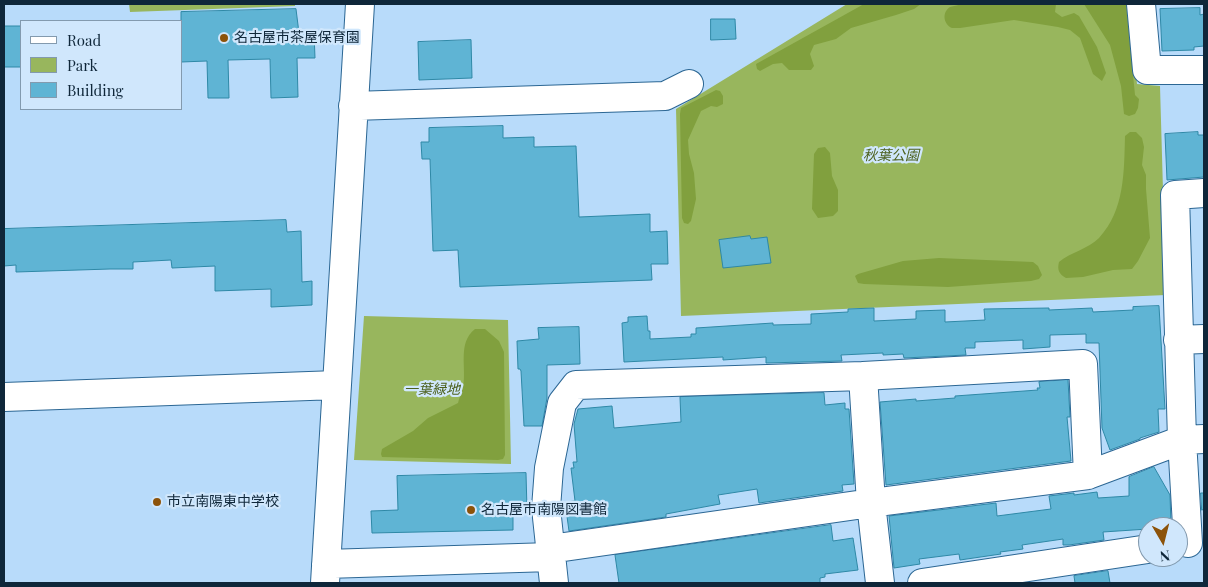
<!DOCTYPE html>
<html>
<head>
<meta charset="utf-8">
<style>
  body { margin:0 }
  #map { position:relative; width:1208px; height:587px; overflow:hidden; background:#b8dbfa; font-family:"Playfair Display",serif }
  canvas { display:block }
  .frame { position:absolute; inset:0; border:5px solid #0f273a; pointer-events:none }
  .legend { position:absolute; left:20px; top:20px; width:162px; height:90px; box-sizing:border-box; background:#d0e7fc; border:1px solid #839aae; margin:0; padding:6px 9px; list-style:none; font-size:15px; color:#0f273a }
  .legend li { display:flex; align-items:center; gap:10px; height:25px }
  .legend b { width:25px; border:1px solid #839aae }
  .north { position:absolute; left:1138px; top:517px; width:50px; height:50px; box-sizing:border-box; background:#d0e7fc; border:1px solid #839aae; border-radius:50%; rotate:172deg; font-size:14px; font-weight:700; line-height:20px; text-align:center; color:#0f273a }
  .north::after { content:''; display:block; margin:auto; width:18px; height:22px; background:#8c530a; clip-path:polygon(50% 0,100% 100%,50% 72%,0 100%) }
</style>
</head>
<body>
<div id="map">
<canvas width="1208" height="587"></canvas>
<div class="frame"></div>
<ul class="legend">
<li><b style="height:6px;background:#fff"></b>Road</li>
<li><b style="height:14px;background:#98b65d"></b>Park</li>
<li><b style="height:14px;background:#5fb4d4"></b>Building</li>
</ul>
<div class="north">N</div>
</div>
<script>
const g = document.querySelector('canvas').getContext('2d');
g.lineJoin = 'round';
function paint(path, color) {
  g.fillStyle = color;
  g.fill(path, 'evenodd');
}
function trace(path, color, width, dash) {
  g.strokeStyle = color;
  g.lineWidth = width;
  g.lineCap = dash ? 'butt' : 'round';
  g.setLineDash(dash || []);
  g.stroke(path);
}
function label(font, color, halo, rows, align = 'center') {
  g.font = font + ' "Playfair Display","Noto Sans JP",serif';
  g.lineWidth = 4.5;
  g.setLineDash([]);
  g.textBaseline = 'middle';
  g.strokeStyle = halo;
  g.fillStyle = color;
  for (const [text, x, y, turn = 0] of rows) {
    g.save();
    g.translate(x, y);
    g.rotate((+turn || 0) * Math.PI / 180);
    g.textAlign = isNaN(turn) ? turn : align;
    if (halo) g.strokeText(text, 0, 0);
    g.fillText(text, 0, 0);
    g.restore();
  }
}
const green = new Path2D(`
  M129,4H295V6L130,12Z
  M847,4H1129L1137,84L1160,86L1166,295L681,316L676,109Z
  M364,316L508,320L511,464L354,460Z`);
const forest = new Path2D(`
  M864,4H921L914,9L896,15L851,28L836,39L814,45L810,54L814,66L811,70H789L782,63L773,64L760,71L757,69L756,64Z
  M962,4H1056L1055,12L1062,17L1074,13L1079,16L1097,47L1106,73L1102,81L1093,74L1080,38L1070,30L1058,27L1014,20L960,28C960,28 952,28 952,28C943,24 942,12 950,7C954,6 959,5 962,4Z
  M1084,4H1126L1135,95L1139,99L1138,108L1135,114L1129,116L1124,114L1121,86L1110,45Z
  M716,90L720,91L723,96V104L717,107L711,106L701,111L688,140L689,154L694,173L696,199L691,221L688,224L684,223L682,218L680,114L681,108Z
  M1130,132H1136L1142,138L1144,147L1142,165L1146,175V189L1150,238L1138,261L1132,269L1113,270L1083,277L1066,278C1059,274 1057,270 1059,262C1071,252 1088,249 1099,238C1125,210 1124,171 1125,136Z
  M825,147L830,153L832,176L838,190V211L833,216L818,218L812,209L814,154L818,148Z
  M939,258L1033,262L1038,266L1042,275L1039,279L1031,281L948,287L864,284L858,283L855,276L858,274L903,261Z
  M475,329H485L499,341L504,352L505,455L503,459L498,460L382,457L381,454L382,449L413,431L428,418L458,403C459,398 462,392 463,387C467,368 457,343 475,329Z`);
const building = new Path2D(`
  M1200,8V15L1204,14V46L1194,47V50L1162,51L1160,9Z
  M296,9L299,33H314L315,58H297L298,97L271,98L270,59L228,60L229,98H208L207,61L181,62V12Z
  M711,19H735L736,39L711,40Z
  M4,26H21V67H4Z
  M471,40L472,78L419,80L418,42Z
  M503,126V138L534,137V147L576,146L579,217L650,214V232L667,231L668,264H651L652,280L460,287L458,250L433,251L430,159H422L421,142H429V128Z
  M1198,132V135H1204V177L1167,180L1165,134Z
  M286,220L287,232L301,231L302,282L312,281V305L271,307V289L215,291V266L172,268L171,260L133,262V269H110L16,272V265L4,266V229Z
  M750,236L751,239L767,237L771,263L723,268L719,240Z
  M1159,306L1165,409H1158L1159,432L1140,438V439L1110,450L1102,428L1099,343H1086V334L1050,335V347L1023,349V340L975,342V348H965L966,355L904,358L903,354L883,355V353L841,355L842,361L766,363V357L723,360V357L624,362L622,323L628,322V317L647,316L648,331H650V339L691,337V334H696V328L773,323V325L811,324V314L848,312V309L874,308V321L916,319V311L945,310V322L985,320L984,309L1049,308V310L1092,308L1093,312L1133,310V307Z
  M579,327L580,364L547,365V398L542,426H524L521,371L520,369H518L517,341L539,339L538,328Z
  M1068,380L1070,417H1067L1071,461L886,485L880,402L916,399V401L955,398V396L1038,390L1037,388H1040L1039,382Z
  M824,393L825,405L845,403V409H849L854,484L842,485L843,491L759,503L757,489L718,495L720,504L666,514V517L569,531L565,502L575,501L571,468H574L573,462H577L574,424L578,409L612,406L614,428L681,422L680,397Z
  M1154,467L1170,495L1171,525L1148,527V529L1103,532L1104,540L1069,545H1063V539L1022,545L1023,549L1000,552L1001,554L960,560L959,554L919,559L920,564L894,568L889,516L996,503L997,516L1051,509L1049,496L1074,493V495L1097,492L1098,498L1129,496V477Z
  M526,473L527,510L513,511V530L372,533L371,511L398,510L397,476Z
  M1201,493H1204V509L1202,510Z
  M831,525L833,541L853,538L858,570L825,574V577L820,578V583H619L615,555Z
  M1108,571L1110,583H1075L1074,576Z`);
const minor = new Path2D(`
  M1141,4L1147,70H1204
  M353,106L665,96L689,84
  M1178,340L1204,339
  M863,376L871,503L880,583
  M4,397L337,385
  M1188,543L1182,440L1175,195L1204,193
  M550,549L871,503L1088,475L1182,440L1204,439
  M326,564L551,557
  M325,583L360,4
  M554,583L546,508L549,468L562,403L576,385L863,376L1083,364L1088,475
  M922,583L1148,549`);
const markers = [
  [224,38,5,"#8c530a"],
  [157,502,5,"#8c530a"],
  [471,510,5,"#8c530a"]
];
const poiNames = [
  ["名古屋市茶屋保育園",234,38],
  ["市立南陽東中学校",167,502],
  ["名古屋市南陽図書館",481,510]
];
const parkNames = [
  ["秋葉公園",891,156],
  ["一葉緑地",432,390]
];
paint(green, '#98b65d');
paint(forest, '#81a03e');
paint(building, '#5fb4d4');
trace(building, '#2e88a6', 1);
trace(minor, '#2c6794', 30);
trace(minor, '#fff', 28);
for (const [x, y, r, color] of markers) {
  const dot = new Path2D();
  dot.arc(x, y, r, 0, 2 * Math.PI);
  g.fillStyle = color;
  g.fill(dot);
  trace(dot, '#d0e7fc', 2);
}
label('14px', '#0f273a', '#d0e7fc', poiNames, 'left');
label('italic 14px', '#4c601d', '#d0e7fc', parkNames);
</script>
</body>
</html>
